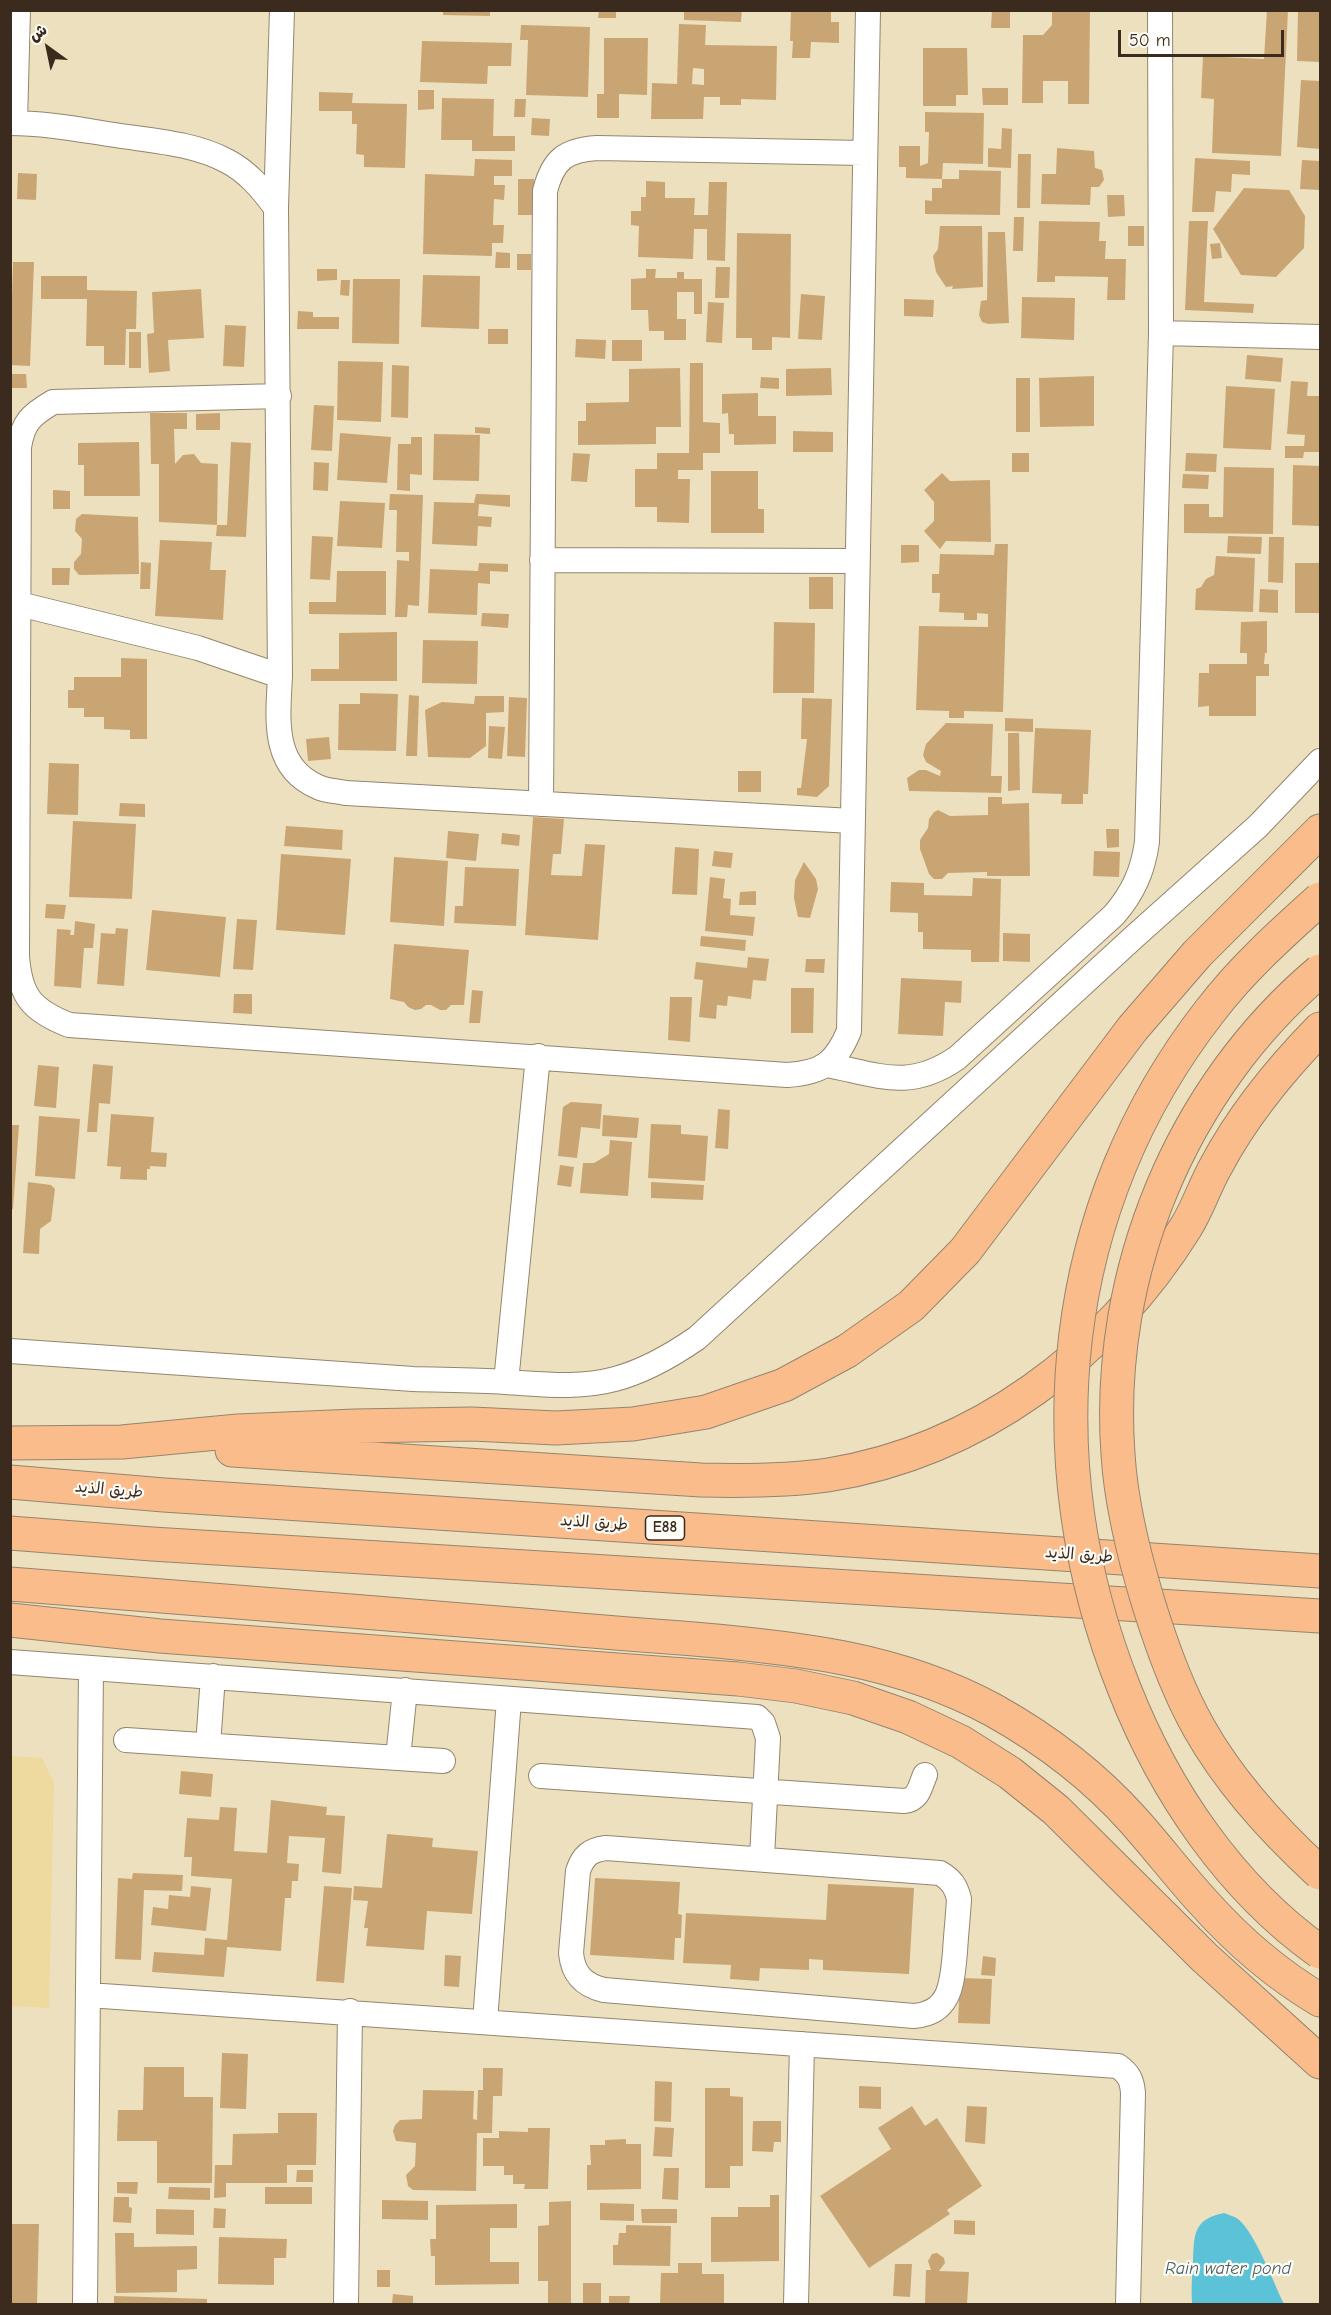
<!DOCTYPE html>
<html>
<head>
<meta charset="utf-8">
<style>
  body { margin:0 }
  #map { position:relative; width:1331px; height:2315px; overflow:hidden; background:#ede0bf; font-family:"Comic Neue","Playpen Sans Arabic",sans-serif }
  canvas { display:block }
  .frame { position:absolute; inset:0; border:12px solid #3b2a1e; pointer-events:none }
  .north { position:absolute; left:18px; top:18px; width:60px; height:60px; -webkit-text-stroke:4px #fdfcf7; paint-order:stroke; rotate:327deg; font-size:16px; font-weight:700; line-height:24px; text-align:center; color:#3b2a1e }
  .north::after { content:''; display:block; margin:auto; width:21px; height:27px; background:#3b2a1e; clip-path:polygon(50% 0,100% 100%,50% 72%,0 100%) }
  .scale { position:absolute; left:1118px; top:30px; width:166px; height:27px; box-sizing:border-box; border:3px solid #3b2a1e; border-top:0; padding-left:8px; font-size:18px; line-height:21px; white-space:nowrap; color:#3b2a1e; -webkit-text-stroke:4px #fdfcf7; paint-order:stroke }
</style>
</head>
<body>
<div id="map">
<canvas width="1331" height="2315"></canvas>
<div class="frame"></div>
<div class="north">ش</div>
<div class="scale">50 m</div>
</div>
<script>
const g = document.querySelector('canvas').getContext('2d');
g.lineJoin = 'round';
function paint(path, color) {
  g.fillStyle = color;
  g.fill(path, 'evenodd');
}
function trace(path, color, width, dash) {
  g.strokeStyle = color;
  g.lineWidth = width;
  g.lineCap = dash ? 'butt' : 'round';
  g.setLineDash(dash || []);
  g.stroke(path);
}
function label(font, color, halo, rows, align = 'center') {
  g.font = font + ' "Comic Neue","Playpen Sans Arabic",sans-serif';
  g.lineWidth = 4.5;
  g.setLineDash([]);
  g.textBaseline = 'middle';
  g.strokeStyle = halo;
  g.fillStyle = color;
  for (const [text, x, y, turn = 0] of rows) {
    g.save();
    g.translate(x, y);
    g.rotate((+turn || 0) * Math.PI / 180);
    g.textAlign = isNaN(turn) ? turn : align;
    if (halo) g.strokeText(text, 0, 0);
    g.fillText(text, 0, 0);
    g.restore();
  }
}
const sand = new Path2D(`
  M10,1756L42,1758L54,1783L49,2008L11,2006Z`);
const water = new Path2D(`
  M1224,2213C1228,2215 1234,2216 1238,2219C1256,2234 1273,2282 1284,2304H1192C1191,2290 1192,2276 1193,2262C1194,2235 1193,2219 1224,2213Z`);
const building = new Path2D(`
  M443,10H490V16L443,15Z
  M599,10H616V18H598Z
  M684,10H742L741,22L684,20Z
  M791,10H831V22H839V43L811,42L810,58H792L793,41H790Z
  M992,10H1010V28H991Z
  M1090,10L1089,104H1068V81H1043V103H1022L1023,35H1043L1052,25V11Z
  M1267,10H1288L1281,156L1212,153L1214,99L1201,98L1203,56L1264,59Z
  M1298,10H1320V62L1297,61Z
  M679,24L706,25L705,45L777,46L776,100L741,99V105H720V97H704L703,119H651L652,83L677,84ZM693,68L704,69V85L692,84Z
  M521,25L590,27L588,97L526,95L528,40H520Z
  M604,38H648L647,95L619,94V118H597V94H604Z
  M422,41L512,43L511,66H488L487,84L420,82Z
  M923,48H967L968,95H956V106H923Z
  M1301,80L1320,81V149L1297,147Z
  M982,88H1008V105H983Z
  M418,90H434V109L418,110Z
  M319,92L353,93L352,103L407,104L405,168L364,167V155L356,154L357,124H352V111H319Z
  M442,98L494,99L493,136H515V151H472V140H441Z
  M515,99H526L525,117H514Z
  M925,112L984,113L983,164L943,163L942,179L906,178V167H899V146H920V166L928,163L929,132H925Z
  M532,118L550,119L549,136L531,135Z
  M1002,128L1012,129L1011,168L988,167V148L1001,149Z
  M1057,148L1094,151L1095,168L1102,170L1104,180L1099,187H1091L1090,205L1041,204L1042,174H1056Z
  M1018,154H1031L1030,208H1017Z
  M1195,158L1250,161V175L1232,174L1231,192L1216,191L1214,212H1192Z
  M475,159L512,160V176H494V185H505L504,200L494,199L493,225H504L503,243H492V256L423,254L425,174L474,176Z
  M1302,160L1320,161V190L1300,189Z
  M959,170L1001,171L1000,215L925,214V200L932,201V188H942V179H959Z
  M18,173L37,174L36,200L17,199Z
  M518,179H534V215H518Z
  M646,181L665,182V198H695L694,215H708L709,182H727L725,261L707,260V229H694L693,259L638,257L639,226L631,225V211H641V197H646Z
  M1244,188L1289,190L1305,216L1304,248L1276,277L1241,275L1213,229Z
  M1107,195H1124L1125,216L1108,217Z
  M1014,217H1024L1023,251H1013Z
  M1039,221L1100,222L1099,241H1106L1105,259H1126L1125,300H1107L1108,277L1055,276V282H1037Z
  M1189,221H1208L1204,302L1254,304L1253,313L1185,310Z
  M940,226H982L983,287L952,289L953,286L946,287L936,272L933,256L938,249Z
  M1128,226H1144V246H1128Z
  M988,232H1005L1009,323L988,324L982,322L979,315L981,301L987,300Z
  M737,233L791,234L790,338L772,337V350H752V338H736Z
  M1220,243L1222,258L1212,259L1210,244Z
  M496,252L510,253V268H495Z
  M517,254H531V270H517Z
  M13,262H34L30,366L10,365Z
  M716,267H730L729,298H715Z
  M317,269H337V280L317,281Z
  M646,269H656L655,278H677V272H684V279H702V314H694V292H677V319H686V340H664V331H649L648,310H631V279L646,278Z
  M423,275L480,276L479,329L421,327Z
  M41,276H87V290L137,291L136,329H126L125,365H104V346H86L87,299H41Z
  M353,279H400L399,344L352,343Z
  M341,280H350L349,296L340,295Z
  M201,289L204,338L168,340L170,371L149,373L147,334L154,333L152,292Z
  M801,294L825,296L822,340L798,339Z
  M1022,297L1075,298L1074,340L1021,338Z
  M904,299L934,300L933,317L904,316Z
  M708,302L724,303L722,343L706,342Z
  M298,311L313,312V317H339V329H297Z
  M225,325L246,326L244,367L223,366Z
  M488,329H508V344H488Z
  M129,332H141V368H129Z
  M576,339L606,340L605,359L575,357Z
  M612,340H642V361H612Z
  M1247,355L1283,358L1281,382L1245,379Z
  M338,361L383,362L381,422L337,420Z
  M690,363H703V422L720,423V453H703V470H678V479H690L689,523L657,522V507H635V469H657V453H689Z
  M392,365L409,366L408,418L391,417Z
  M680,368L681,427H656V444L578,445V421H586V403L629,402V369Z
  M831,368L832,395L786,396V369Z
  M10,374H26L27,388H10Z
  M1094,376V426L1040,427L1039,378Z
  M761,377L779,378V389L760,388Z
  M1016,378H1030V432H1016Z
  M1291,381L1308,382L1307,396H1320V452H1304L1303,458H1285V446H1304L1305,435L1287,434Z
  M1226,386L1275,389L1271,450L1223,448Z
  M758,393V416H776V444L734,445V434H729L728,413L722,414V394Z
  M314,405L334,406L332,451L311,450Z
  M150,413H187V429H174L175,464L183,455L194,454L201,463L218,464L217,525L159,522V464H151Z
  M220,413V430H196V414Z
  M475,427L490,428V434L475,433Z
  M793,431L833,432V452H793Z
  M340,433L391,437L387,483L337,480Z
  M434,434L480,435L479,481L433,480Z
  M411,437H422V475L410,474V491L397,490L398,444H411Z
  M139,442L140,496H84V465H78V443Z
  M231,442L251,443L246,537L216,536L217,525H227Z
  M573,453L590,454L587,482L571,481Z
  M1012,453H1029V472H1012Z
  M1186,453L1217,454L1216,472L1185,471Z
  M314,462L329,463L328,491L313,490Z
  M1293,465L1320,466V526L1292,525Z
  M1224,467L1274,468L1273,534L1184,533V504H1209V517H1223Z
  M711,471H758V509H764V533H711Z
  M942,473L950,481L990,480L991,542L946,541L940,549L924,531L934,521V502L924,490Z
  M1183,474L1209,475L1208,489L1182,488Z
  M53,490L70,491V509H53Z
  M390,494L423,495L419,606L408,605L407,617H395L397,560L409,561V552H396L397,510H389Z
  M476,494L510,495V507L479,504L478,516L492,517L491,527L478,526L477,546L432,544L434,502L474,503Z
  M340,501L385,503L382,548L337,546Z
  M82,514L138,517L139,574L79,575L74,569V562L81,554L82,539L75,531L76,519Z
  M312,536L333,537L330,580L310,579Z
  M1228,536L1262,537L1261,554L1227,553Z
  M1269,537H1284L1283,583L1268,582Z
  M160,540L212,542L210,570H226L223,620L155,616Z
  M995,544H1008L1003,712L964,711V718H949V711L916,710L919,626L988,627V614L977,613V620H964V613L939,612L940,593H932V574H939L940,554L994,555Z
  M901,545H919V562L901,563Z
  M1216,556L1255,558L1253,612L1195,610L1196,589L1201,587L1206,579L1214,575Z
  M141,562L151,563L150,589H140Z
  M479,563L508,564V572L490,571V584L478,583L477,615L428,613L430,569L478,571Z
  M1295,563H1320V613H1295Z
  M52,568H70L69,585H52Z
  M337,571H386V615L309,614V602H336Z
  M809,577H833V609H809Z
  M1260,589L1278,590V613L1259,612Z
  M482,613L509,614L508,628L481,626Z
  M1267,621V653H1265L1264,664H1269V676H1256V716H1209V706L1198,707L1199,673H1209V664H1247V653H1240L1241,622Z
  M774,622L815,623L814,693H773Z
  M397,632V681H311V669H339V633Z
  M423,640L478,641L477,684L422,683Z
  M121,658L147,659V739H130V730L104,729V717H84V708H68V690H74V677H121Z
  M360,693L398,694L396,751L338,750L339,704H360Z
  M409,695L419,696L417,756H406Z
  M475,696H504V712L486,713V746L470,758L428,757L425,710L442,702L474,704Z
  M509,697L527,698L525,757L507,756Z
  M802,698L832,699L829,786L817,797L797,795V788H801L807,739H801Z
  M1005,718L1033,719V732L1005,731Z
  M946,723L993,724L991,776H1002L1001,793L909,791L907,778L919,770H926L940,776L941,771L926,762L923,755L926,744Z
  M489,726L505,727L502,759L488,758Z
  M1035,728L1091,730L1088,794H1083V804H1061L1062,794L1032,793Z
  M1008,733H1019L1020,790L1008,791Z
  M329,737L331,759L308,761L306,739Z
  M49,763L79,764L78,815L47,814Z
  M738,771H761V792H738Z
  M988,797H1002V804L1029,803L1030,876H987V872L948,873L942,879H934L929,874L920,849V840L928,828L929,819L934,812L938,810L950,816L988,815Z
  M120,803L145,804V817L119,816Z
  M533,817L564,819L561,854H553L551,875L582,876L585,844L605,845L598,940L525,935Z
  M73,821L136,824L132,899L69,897Z
  M286,826L343,830L342,850L284,846Z
  M1106,829H1119V847L1107,848Z
  M448,831L479,834L476,861L446,858Z
  M502,833L520,835L519,846L501,844Z
  M675,847L699,849L697,895L672,894Z
  M714,851L733,853L731,868L712,866Z
  M1094,851L1120,852L1119,877L1093,876Z
  M281,854L351,859L345,935L276,930Z
  M394,857L448,861L444,926L390,922Z
  M804,862L816,879L818,889L810,918L798,917L794,898L795,880Z
  M465,867L519,869L516,926L454,923L455,906H463Z
  M710,877L725,879L723,898L731,899L730,915L755,917L753,936L705,931Z
  M973,878L1001,879L999,962H971V950L923,949V932H918V913L890,912L891,882L924,883V895L972,896Z
  M756,891V905H739L740,892Z
  M46,904L66,905L64,919L45,918Z
  M152,910L226,917L220,977L146,970Z
  M237,919L257,920L253,970L233,969Z
  M75,921L95,924L93,948H84L81,988L54,986L57,929L71,930L70,935H74Z
  M116,928L128,929L124,986L97,984L101,933L115,934Z
  M1003,933L1030,934V962L1003,961Z
  M701,936L746,940L745,951L700,946Z
  M394,944L469,950L464,1005H451L446,1010H440L431,1005H426L421,1009L415,1010L408,1007L404,1002L390,999Z
  M748,957L769,959L766,981L753,980L751,999L728,996L727,1006L717,1005L716,1019L699,1017L703,980L694,979L696,962L747,968Z
  M806,959H825L824,973L805,972Z
  M901,978L962,981L961,1003L945,1002L943,1036L898,1034Z
  M791,988H814L813,1033H791Z
  M472,990L483,991L480,1023H469Z
  M234,994H252V1014L233,1013Z
  M670,997H692L690,1042L668,1040Z
  M93,1064L113,1066L110,1104L99,1103L97,1132H87Z
  M38,1065L59,1067L56,1108L34,1106Z
  M571,1102L602,1104L600,1129L581,1127L577,1158L558,1156L563,1107Z
  M718,1109L730,1110L728,1149L715,1148Z
  M111,1114L154,1117L151,1152L167,1153L166,1167L150,1166V1169H147V1180L120,1179L121,1167L107,1166Z
  M603,1115L639,1118L637,1138L602,1136Z
  M39,1116L80,1119L75,1179L35,1176Z
  M651,1124L681,1125V1134L708,1136L705,1181L648,1178Z
  M10,1125H19L13,1209H10Z
  M610,1140L632,1142L628,1196L580,1193L583,1163H594L609,1154Z
  M560,1165L574,1167L571,1187L557,1185Z
  M28,1182L51,1185L55,1189L51,1221L40,1229L39,1254L23,1253Z
  M651,1182L704,1185L703,1200L651,1198Z
  M181,1771L213,1774L211,1797L179,1794Z
  M271,1800L327,1807L326,1815L345,1816L341,1874L322,1872L325,1838L289,1836L287,1863L299,1864L298,1881H292L291,1898H285L281,1951L227,1947L224,1977L152,1972L154,1952L204,1955L205,1938L227,1940L232,1879L191,1876L192,1857H184L187,1818L219,1820L220,1807L237,1808L234,1851L267,1853Z
  M387,1834L433,1838L432,1847L478,1851L472,1914L427,1911L424,1950L366,1946L368,1928H364L368,1901L353,1900L354,1886L382,1888Z
  M133,1873L183,1875L182,1891L144,1890L141,1960L115,1959L118,1878L132,1879Z
  M595,1878L680,1882L678,1914L682,1915L681,1938H675L674,1960L590,1955Z
  M828,1884L914,1888L909,1974L823,1970V1960L809,1959V1970L760,1968L759,1981L730,1979L731,1965L683,1963L686,1913L826,1920Z
  M191,1886L211,1888L206,1931L151,1925L153,1907L168,1909L169,1895L190,1897Z
  M324,1886L352,1888L344,1983L316,1981Z
  M445,1955L461,1956L459,1987L444,1986Z
  M983,1956L996,1958L995,1976L981,1975Z
  M960,1978L992,1979L990,2024L958,2023Z
  M222,2053L248,2054L246,2109L220,2108Z
  M144,2067H184V2097H213L212,2183H157V2141H117L118,2110H143Z
  M483,2068H503L502,2096H493L492,2133H477L476,2191L413,2190L408,2186L406,2175L415,2166L416,2143L396,2141L393,2131L395,2125L400,2120L422,2119L423,2090L474,2091L473,2119L477,2120L478,2090H483Z
  M655,2081L672,2082L671,2122L654,2121Z
  M859,2086L881,2087V2109L859,2108Z
  M705,2088H730V2096L743,2097V2166H730V2188H705Z
  M912,2106L925,2126L937,2118L982,2186L947,2210L950,2214L869,2268L820,2196L891,2149L878,2128Z
  M967,2106L987,2107L985,2144L965,2142Z
  M278,2113H317L316,2165H287V2183H226V2197L214,2198L215,2165H232L233,2134L278,2133Z
  M753,2121H781V2142H774L773,2152L752,2151Z
  M655,2127L674,2128L672,2157L653,2156Z
  M528,2128H550L548,2189H524L525,2184H513V2175H504V2166H483V2138H499V2131L528,2132Z
  M626,2139V2144H641V2189L587,2190V2165H591L590,2145H605V2140Z
  M664,2168H679L678,2200L662,2199Z
  M297,2170H313V2182H296Z
  M117,2182H138L137,2194L117,2193Z
  M169,2187L210,2188V2200L168,2199Z
  M265,2187H312V2204H265Z
  M770,2195H779V2261L711,2262V2217H738V2207H770Z
  M114,2197H129V2207L132,2208L131,2223L113,2222Z
  M382,2200L428,2201V2220L382,2219Z
  M571,2201V2303H548V2281H538V2226L549,2225V2202Z
  M600,2203L634,2204V2221L600,2220Z
  M517,2204V2228H490V2262H519V2284L435,2285V2256H431L430,2239H436V2205Z
  M214,2208L226,2209L225,2228H213Z
  M156,2209L194,2210V2235L156,2234Z
  M641,2209H677V2223H642Z
  M954,2220L975,2221V2235L954,2234Z
  M10,2224H39L37,2304H10Z
  M626,2225L671,2226L670,2266L613,2265V2245H618L619,2233H626Z
  M115,2233H134V2247L197,2246V2269L177,2270V2292L116,2293Z
  M219,2237L287,2239L286,2258H274V2285L218,2284Z
  M937,2253L944,2258L945,2263L939,2271L969,2272L967,2304H925L926,2270H931L928,2261L932,2254Z
  M678,2263H702V2274H724V2304H660L661,2273H678Z
  M895,2264H912L910,2297L893,2296Z
  M377,2270H390V2287H377Z
  M583,2283H601V2304H583Z
  M393,2294L413,2296V2304H392Z
  M114,2296L207,2299V2304H114Z
  M609,2296H630L629,2304H609Z`);
const street = new Path2D(`
  M282,10L276,208L280,676C278,718 271,767 318,787C326,791 337,791 346,793L852,821
  M10,123C46,123 81,130 115,135C153,141 193,143 227,161C248,172 262,189 276,208
  M15,123L18,10
  M1161,333L1320,337
  M279,396L53,402C31,415 23,422 19,447L17,956C20,996 31,1010 69,1025L787,1075C822,1073 836,1063 849,1031L868,10
  M542,560L857,561
  M19,604L198,648L280,676
  M541,804L545,191C553,160 565,150 597,148L864,153
  M827,1065C879,1075 909,1091 957,1058L1114,915C1133,893 1143,871 1147,842L1161,333L1160,10
  M10,1351L413,1379C443,1380 474,1380 505,1382C542,1384 578,1389 615,1379C645,1371 671,1356 697,1338L1134,937L1258,826L1320,761
  M506,1382L538,1056
  M10,1662L757,1717L763,1723L768,1738L762,1858
  M126,1740L443,1761
  M208,1745L213,1676
  M398,1758L405,1690
  M541,1776L904,1801C919,1800 920,1786 925,1775
  M606,1848L940,1873C952,1880 956,1887 959,1899C958,1917 956,1934 955,1952C952,1981 952,2013 914,2016L604,1990C583,1985 573,1974 571,1953L578,1871C583,1856 590,1850 606,1848Z
  M88,1995L1118,2066C1129,2074 1132,2080 1133,2093L1128,2304
  M485,2022L509,1699
  M85,2304L91,1669
  M346,2304L350,2011
  M796,2304L802,2044`);
const highway = new Path2D(`
  M10,1443L122,1442L238,1431L355,1426L472,1424L556,1428L633,1424L706,1412L784,1385L847,1351L911,1306L965,1251L1133,1028L1197,954L1320,831
  M232,1450L701,1480C744,1481 786,1481 828,1475C978,1451 1107,1354 1186,1227C1198,1208 1205,1185 1216,1166C1243,1115 1280,1070 1320,1029
  M10,1482L164,1495L1320,1571
  M10,1533L152,1544L1320,1616
  M10,1584C186,1597 360,1612 535,1626C588,1631 641,1635 694,1639C798,1648 899,1659 993,1710C1045,1739 1094,1776 1134,1821C1158,1848 1180,1877 1204,1903C1237,1940 1278,1975 1320,2000
  M10,1620L160,1636L738,1679L796,1686L853,1698L908,1717L961,1742L1010,1773L1056,1810L1205,1958L1320,2062`);
const highwayBridge = new Path2D(`
  M1320,899C1281,934 1242,969 1210,1011C1057,1207 1033,1460 1124,1688C1164,1790 1230,1888 1320,1952
  M1320,971C1181,1088 1105,1273 1118,1454C1121,1505 1134,1556 1149,1605C1162,1647 1177,1689 1199,1728C1230,1783 1274,1831 1320,1873`);
const shields = [
  [665,1528,39]
];
const shieldNames = [
  ["E88",665,1528]
];
const streetNames = [
  ["طريق الذيد",109,1490,5],
  ["طريق الذيد",594,1523,4],
  ["طريق الذيد",1079,1555,4]
];
const waterNames = [
  ["Rain water pond",1228,2269]
];
paint(sand, '#eeda9e');
paint(water, '#5bc2d8');
paint(building, '#caa574');
trace(street, '#94856e', 26);
trace(highway, '#94856e', 35);
trace(street, '#fff', 24);
trace(highway, '#fabc8b', 33);
trace(highwayBridge, '#94856e', 35, []);
trace(highwayBridge, '#fabc8b', 33);
for (const [x, y, w] of shields) {
  const box = new Path2D();
  box.roundRect(x - w / 2, y - 12, w, 24, 4.5);
  g.fillStyle = '#fdfcf7';
  g.fill(box);
  trace(box, '#3b2a1e', 1.5);
}
label('bold 15px', '#3b2a1e', null, shieldNames);
label('16px', '#3b2a1e', '#fdfcf7', streetNames);
label('italic 18px', '#465f5f', '#fdfcf7', waterNames);
</script>
</body>
</html>
